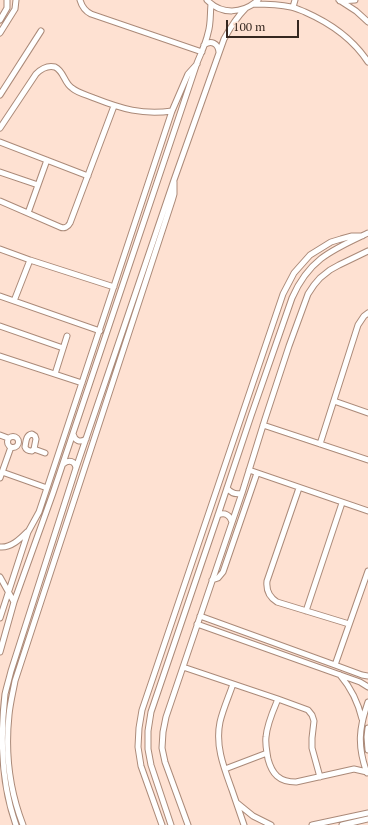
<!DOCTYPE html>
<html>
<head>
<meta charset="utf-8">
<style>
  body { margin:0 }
  #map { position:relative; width:368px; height:825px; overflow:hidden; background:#fee1d2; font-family:"PT Serif",serif }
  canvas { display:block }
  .scale { position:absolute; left:226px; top:20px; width:73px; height:18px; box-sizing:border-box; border:2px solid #352720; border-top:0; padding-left:5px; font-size:12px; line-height:14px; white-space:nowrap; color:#352720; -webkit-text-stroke:3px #fee1d2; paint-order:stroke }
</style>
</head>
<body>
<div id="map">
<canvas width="368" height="825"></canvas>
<div class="scale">100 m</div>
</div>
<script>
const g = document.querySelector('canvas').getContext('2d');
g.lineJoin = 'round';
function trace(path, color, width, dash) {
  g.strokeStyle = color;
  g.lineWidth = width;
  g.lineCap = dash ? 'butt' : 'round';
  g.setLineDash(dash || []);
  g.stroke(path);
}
const street = new Path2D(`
  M80,0C82,7 85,11 91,14L202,52
  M207,0C221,15 243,14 258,0
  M339,0L356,11L368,22
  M340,1L355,0
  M253,4C266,4 278,4 291,7C296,8 300,10 305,12C330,23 353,39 368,62
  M293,7L295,0
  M0,20L7,8V0
  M0,33L15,9L16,0
  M204,45C211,40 218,43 219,52
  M0,95L41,31
  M0,128L36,74C41,69 47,65 55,67C64,71 64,83 72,88C78,93 87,95 94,98C122,109 142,115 172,111
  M0,142L88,176
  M0,172L38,185
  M0,201L60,227C64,229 68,227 70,223L114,106
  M28,213L47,160
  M0,249L30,260L114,287
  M0,296L100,331
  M14,301L30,260
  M0,326L63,348
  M0,356L82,383
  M55,374L67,336
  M334,401L368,413
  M263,425L368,460
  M32,434L35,436L36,439L34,449L32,451C28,451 26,450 25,447C26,441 26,435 32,434Z
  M73,434C75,441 80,443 86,439
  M0,435L8,438
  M7.5 442a5.5 5.5 0 1 1 11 0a5.5 5.5 0 1 1-11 0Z
  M320,444L358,325L364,316L368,313
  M34,449L45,453
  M63,464C69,459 75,461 76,468
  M249,470L368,511
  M2,472L47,488
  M0,478L11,447
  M227,488C231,493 236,495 242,493
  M299,488L267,581C266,590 269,597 277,602L349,624
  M218,515C225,512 230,515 232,522
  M0,547C11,548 20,539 27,532
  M0,577L14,602
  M212,580L218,578L223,572L257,473
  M306,611L342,503
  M200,616L335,665L362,675L368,676
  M0,618L28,532L39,512L57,458L172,111L188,74L197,64
  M197,624L360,682L368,687
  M0,652L14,602L53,493L197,63C201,53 206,43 208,33C211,24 210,14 211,4
  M335,665L368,571
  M183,667L278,699L308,710L312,715L314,721L312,738V748L320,777
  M340,675C351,688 358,702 362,719
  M233,684C229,696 223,709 220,722C215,746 224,768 232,790C236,802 240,813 244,825
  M278,699C273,711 267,724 266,737C265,745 267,752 268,759C272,774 279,782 296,782L354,769L367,772
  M368,728L367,737L368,750
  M225,769L267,753
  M367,773C357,746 359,728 368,702
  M237,803L253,816L271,825
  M16,825C1,783 0,738 5,694C7,686 9,679 11,671L76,468L174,180L224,39C230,28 236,18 245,9
  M23,825C9,789 5,753 9,715C10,704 13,692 15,681L172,201L174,194V182
  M162,825L141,766L138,747L139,728L142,710L283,294L294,273L310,255L331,242L341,239L352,236H362
  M171,825L151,765L148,749V731L151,712L218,515L251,416L292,298C309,259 332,250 368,233
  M188,825L165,762L162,748L163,732L166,717L242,493L265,419L289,346L308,294L314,285L320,278L330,270L339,265L368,251
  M312,825L368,813
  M342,825L368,819`);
trace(street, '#ab8a79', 7);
trace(street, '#fff', 5);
</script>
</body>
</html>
